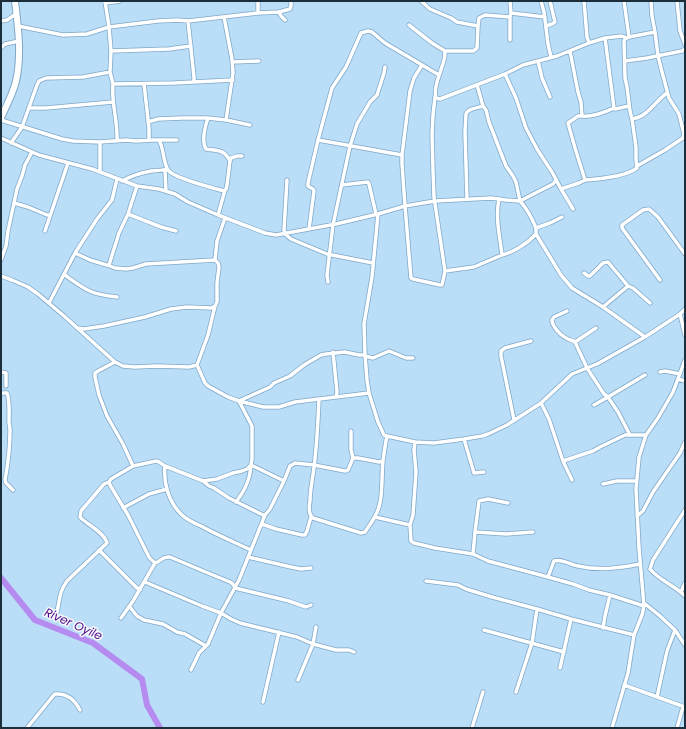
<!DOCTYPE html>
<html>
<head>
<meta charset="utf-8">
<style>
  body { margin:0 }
  #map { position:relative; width:686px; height:729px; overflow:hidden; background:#baddf8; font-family:Poppins,sans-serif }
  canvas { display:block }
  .frame { position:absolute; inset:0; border:2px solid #1d2e3b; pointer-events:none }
</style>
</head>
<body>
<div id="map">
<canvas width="686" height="729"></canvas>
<div class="frame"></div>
</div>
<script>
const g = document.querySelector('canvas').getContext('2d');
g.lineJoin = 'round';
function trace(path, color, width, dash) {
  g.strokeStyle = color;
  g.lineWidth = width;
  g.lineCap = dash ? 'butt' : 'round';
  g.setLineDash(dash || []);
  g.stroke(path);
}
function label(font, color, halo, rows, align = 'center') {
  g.font = font + ' Poppins,sans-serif';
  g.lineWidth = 3;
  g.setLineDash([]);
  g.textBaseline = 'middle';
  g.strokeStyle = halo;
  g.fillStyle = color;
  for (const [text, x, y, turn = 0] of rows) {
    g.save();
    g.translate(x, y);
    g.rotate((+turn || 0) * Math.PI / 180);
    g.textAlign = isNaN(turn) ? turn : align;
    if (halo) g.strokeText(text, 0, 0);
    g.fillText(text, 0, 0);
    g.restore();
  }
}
const river = new Path2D(`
  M1,578L35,620L93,643L142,679L147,705L160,728`);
const street = new Path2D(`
  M105,1L109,27L111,51L110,72L113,84L174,83L233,80
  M258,1V13
  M421,1L430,9L451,18L457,22L478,26
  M541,1L544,12L548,44L551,57
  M584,1L587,37L589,43
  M624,1L629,37
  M677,1L680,31L685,44
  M105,3L120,1
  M279,12L290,9L291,6V1
  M511,13L545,17
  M224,17L232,59L233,73L226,120
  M1,21L7,20L16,14
  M188,21L194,77V82
  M409,25L432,43L445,51C445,54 445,57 444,60C441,72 433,87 436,98L440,99L505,74L523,65L557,56L589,43L605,38L622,36L627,38
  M18,26L63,35L87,34L109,27L158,21L177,20L188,21L258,13L279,12L281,16L285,20
  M546,26L552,24L555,22L550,1
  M605,38L614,108L615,109L629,106
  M510,40V17
  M1,48L5,44L19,41
  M111,51L169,49L191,46
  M445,51H473L476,49L477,48L478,26L479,18L485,15L510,17L511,13L510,1
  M570,51L578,92L581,102L582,116C594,117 604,112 614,108
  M538,61L542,78L550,97
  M625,61L647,58L682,51L685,49
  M232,62L259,61
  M422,65L414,78L410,91L402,155V164L405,206L411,278L413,279L440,285H442L445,271L434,197L433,170L432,134L433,115L435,97
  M505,74L516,98L526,128L537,149L552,172L561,189L579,183L585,180L575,148L568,123L578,116H582
  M113,84C111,103 118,121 117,141
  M144,84L149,128V140
  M483,106L486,110L489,122L506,166L513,176L516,182L520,201L553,184L556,180
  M29,108H46L113,102
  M208,118C205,127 201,141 206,149C218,151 224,149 230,161
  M632,119C648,117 655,101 667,93
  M1,120L62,139L73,141L100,142L126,140L136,141L153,140H177
  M148,122L158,119L182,118H208L226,120L250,125
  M1,138L39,155L92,169L137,186L159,189L175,194L188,202L218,215L265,233L276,235L336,224L378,214L405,206L435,201L491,198L506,200L520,201C527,209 532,218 536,228L550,223L562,217
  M159,140C164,149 163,162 168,170C173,178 213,188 224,191L226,189L227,185L230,161L231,158L237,156H242
  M318,140L402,155
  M100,142V172
  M11,143L22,127L37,85L39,81L46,78L83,77L110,72
  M637,166L665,150L683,138L684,134L679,114L669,98L662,72L658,56L655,32L652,16L651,1
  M165,170L166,191
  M287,180L284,230L285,234L291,239L327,254L373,263
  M585,180C600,179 625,177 637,168L636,159V147L632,119L630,111L627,87L625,78L624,41L625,39L629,37L655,32
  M122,181C131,176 140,173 151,171C156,170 162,171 167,169
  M342,185L368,182L369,184L376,214
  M137,186L128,214L119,233L109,265L110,266L115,268L126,269L133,268L146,264L215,260
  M561,189L573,209
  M467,199L465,132L466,114C468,108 478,108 483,106L477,85
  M14,203L28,207L47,215H50
  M128,214L161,227L176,231
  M378,214L372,277L364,324L365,355L367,380L369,393L378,422L384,435L387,436L415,442L434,443L464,439L482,436L488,434L507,425L541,403L572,374L597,364L645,337L680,314L685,309
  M218,215L225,190
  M536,228V234L539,239L561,275L572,288L603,307L645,337
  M309,229L314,191L313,189L308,186V183L318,140L332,88L346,67L361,33L368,31L372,32L385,43L439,75
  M45,231L68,163
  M75,253L90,260L110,266
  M502,255C514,252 528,243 536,234
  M1,260L6,246L8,231L17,189L22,176L25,165L32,152
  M445,271L474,267L502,255C500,237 495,218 499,199
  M584,273L588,276H590L603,263L608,262L628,286
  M65,275C73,281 82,288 92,292C100,295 109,296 117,297
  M1,276L12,280L28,287L38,294L64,316L115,362L123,366L135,367L156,366L189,367L197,365L208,335L215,306
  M660,280L622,228V225L643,210L649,209L658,217L685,254
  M328,282L327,275L333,225L350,146L357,124L370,102L377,95L384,73L385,67
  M49,303L75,253L97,219L112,200L117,179
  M603,307L628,286L633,288L650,303
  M567,311L554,317L552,320C552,326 560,335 566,338C569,340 572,340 575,342L587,368L604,394L608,397L645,375
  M680,314L685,335
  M77,328L84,329L104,326L145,317L171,309L187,307L211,308L215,306L217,302V283L219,267L218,263L215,260L217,241L225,218
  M575,342L596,328
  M365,356L373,358L389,351L406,358H413
  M115,362L98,371L95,373V377L99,395L107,416L123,444L133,466
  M197,365L205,383L208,386L228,397L239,401L263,407H279L295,402L336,397L337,392L333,352
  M1,372L6,373V386
  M660,372L665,371L680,374
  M678,379L685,381
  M1,393H7C10,399 9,414 9,421C9,424 10,427 10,430C10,447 8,464 5,480L6,483L13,490
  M336,397L369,393
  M319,399C318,422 317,444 314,467C313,478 310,489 310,501C309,506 308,514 313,518L361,533L365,532C368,527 373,521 375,516C384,502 381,478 383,461C384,453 385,445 387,436
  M541,403L549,419L563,461L572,480
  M594,405L608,397L618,412L630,435
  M514,420L501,356V351L505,348L531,341
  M464,439L474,473L484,472
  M415,442L414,450L416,472L413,515L410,525L411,541L414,543L435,548L473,554L488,561L548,577L573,584L589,590L610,595L644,606
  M353,458H358L379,462L383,461
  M563,461L593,451L600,447L625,435H646
  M165,466C163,483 169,503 182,515C187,520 194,523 201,526C217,535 234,542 251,550
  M203,481L209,486L214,488L229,498L263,515H265L270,509L284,481L290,466L295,463L314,465L345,471L348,470L353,458L351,450V431
  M603,484L617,481H636
  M236,502C245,490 250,480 251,465L284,481
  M123,508L149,494L167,489
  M637,516L643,511L653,492L680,453L685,442
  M375,517L410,525
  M262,524L276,529L302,535H305L307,531L311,517
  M475,532L506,534L533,532
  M99,550L136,587L140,590
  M473,554L475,532L479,501L488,499L508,503
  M248,557L291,567L301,569L311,568
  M650,569L653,560L685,510
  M650,569C659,580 675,586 685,596
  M548,577L554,561C562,558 570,565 578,566C600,571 619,568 640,564
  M426,581L458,585L466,589L492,597L537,609L571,619L634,635
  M145,582L202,606L221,613L231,619L240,623L297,637L313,644L336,650H349L354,652
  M681,592L685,583
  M644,603L660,616L675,630L685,645
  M311,605L306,607L303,606L289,601L235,588L233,584L230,582L208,573L170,557C157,556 159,570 149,557L128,515L110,485L109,482L111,479L133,466L156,461L159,462L165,466L203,481L217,479L233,473L242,471L247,469L251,465L252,459V426L239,401L270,387L274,383L290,376L304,365L321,355L326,354L345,352L359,355H365
  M129,606L137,616L144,620L163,624L177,632L185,634L206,646
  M57,612C60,599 59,592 67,581L107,543C105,534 89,525 82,519L80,517L81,511L104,484L109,482
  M121,618L133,601L155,563
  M603,628L605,616L610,595
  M484,630L564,652
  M560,668L571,619
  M191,670L199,653L208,644L221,613L239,580L265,515
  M298,680L313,644L316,627
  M624,685L685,707
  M516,692L532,643L537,609
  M657,697L667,651L675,630
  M263,702L279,632
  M27,728L53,696L55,694C68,693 75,700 80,710
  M472,728L483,692
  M612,728L628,673L634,635L642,615L644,606L639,548L636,489L639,457L646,435L658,418L673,392L685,360
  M677,728L683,707`);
const primary = new Path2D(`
  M1,118C6,106 13,94 16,81C22,55 18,27 15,1`);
const waterNames = [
  ["River Oyile",73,625,24]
];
trace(river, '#b68bf0', 6);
trace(street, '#7fa8c8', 5);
trace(primary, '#7fa8c8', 8);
trace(street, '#fff', 3.5);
trace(primary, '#fff', 6);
label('italic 12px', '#520e89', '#f5f9fd', waterNames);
</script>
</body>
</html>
